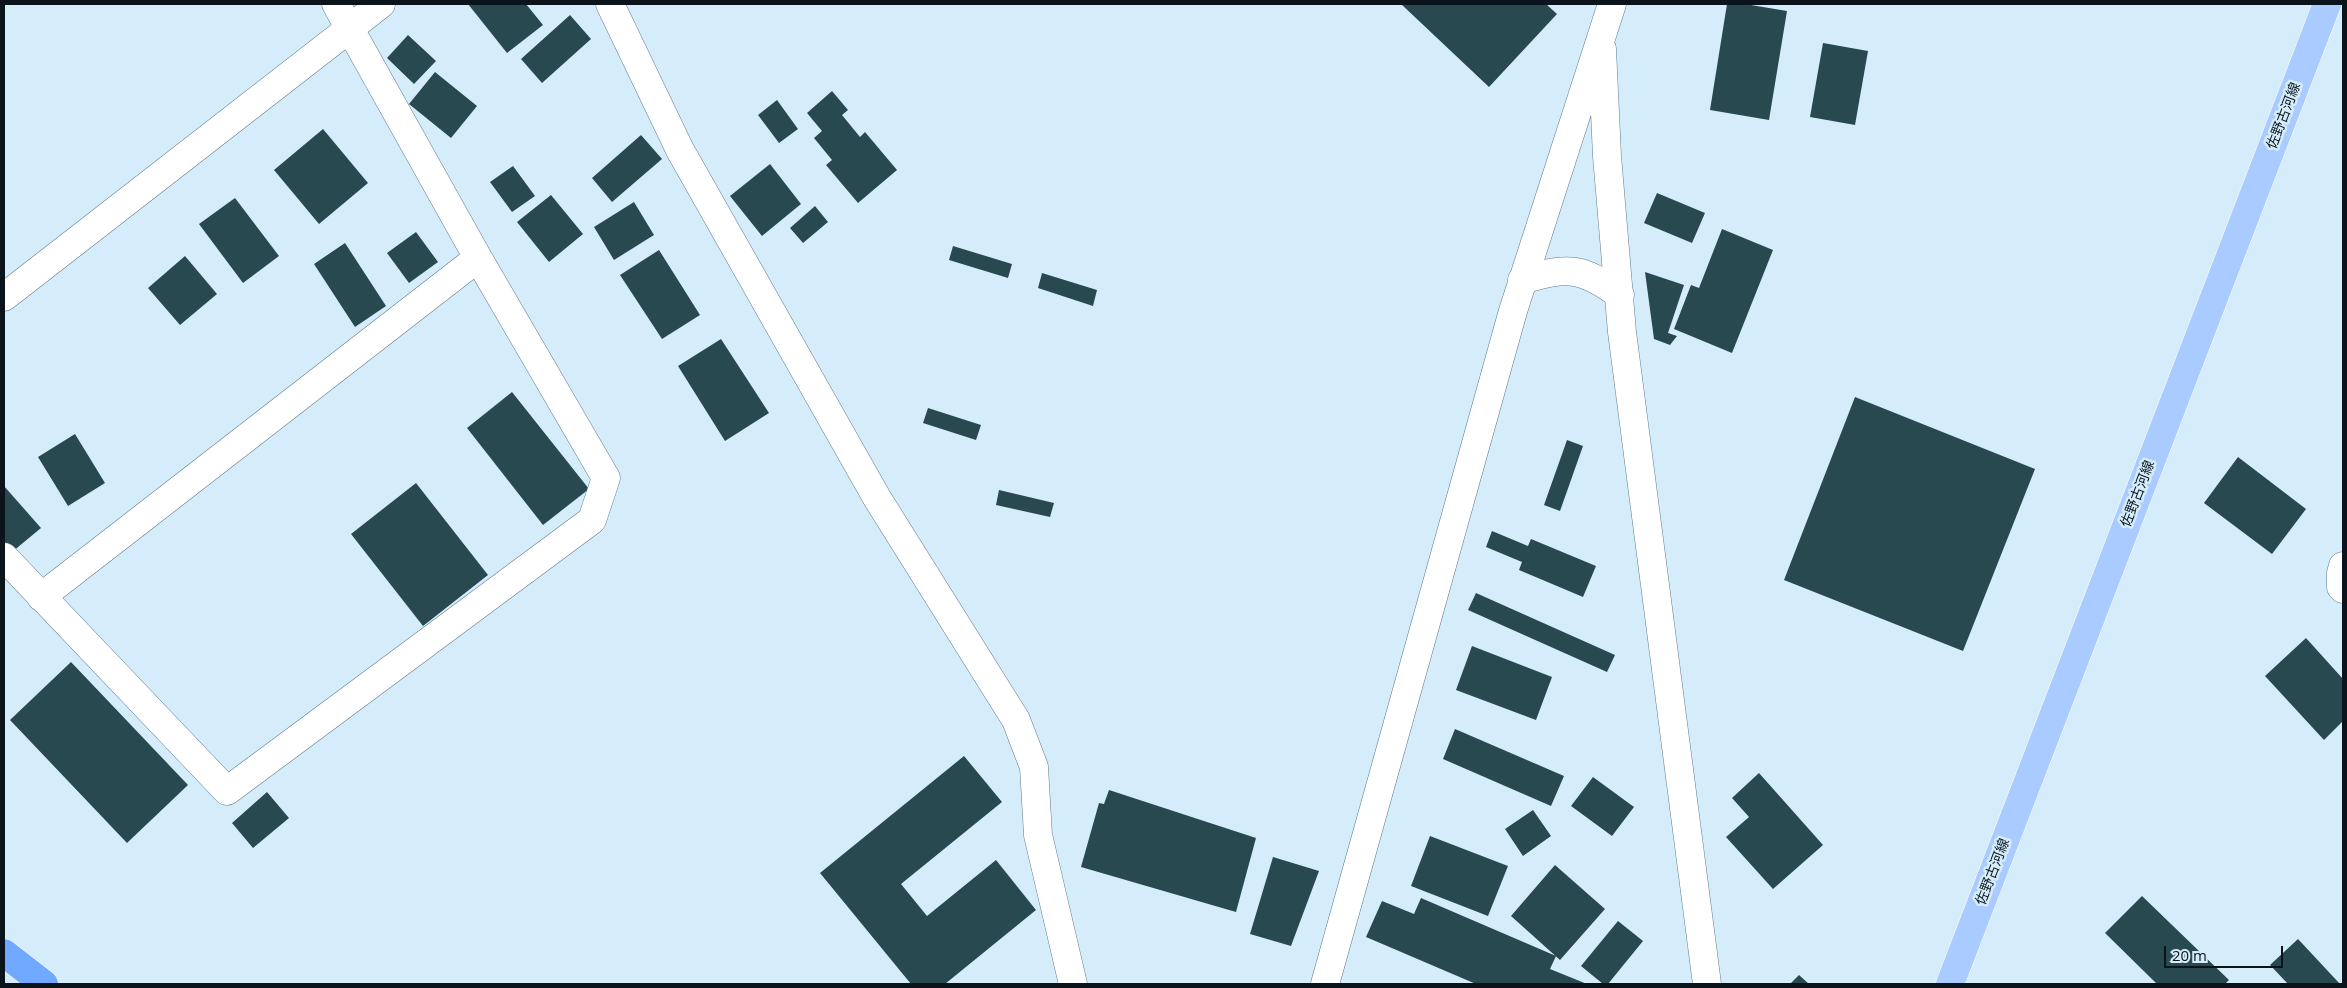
<!DOCTYPE html>
<html>
<head>
<meta charset="utf-8">
<style>
  body { margin:0 }
  #map { position:relative; width:2347px; height:988px; overflow:hidden; background:#d5ecfb; font-family:"Open Sans",sans-serif }
  canvas { display:block }
  .frame { position:absolute; inset:0; border:5px solid #0a141a; pointer-events:none }
  .scale { position:absolute; left:2164px; top:946px; width:119px; height:22px; box-sizing:border-box; border:2px solid #0a141a; border-top:0; padding-left:6px; font-size:15px; line-height:18px; white-space:nowrap; color:#0a141a; -webkit-text-stroke:4px #d5ecfb; paint-order:stroke }
</style>
</head>
<body>
<div id="map">
<canvas width="2347" height="988"></canvas>
<div class="frame"></div>
<div class="scale">20 m</div>
</div>
<script>
const g = document.querySelector('canvas').getContext('2d');
g.lineJoin = 'round';
function paint(path, color) {
  g.fillStyle = color;
  g.fill(path, 'evenodd');
}
function trace(path, color, width, dash) {
  g.strokeStyle = color;
  g.lineWidth = width;
  g.lineCap = dash ? 'butt' : 'round';
  g.setLineDash(dash || []);
  g.stroke(path);
}
function label(font, color, halo, rows, align = 'center') {
  g.font = font + ' "Open Sans","Noto Sans JP",sans-serif';
  g.lineWidth = 5;
  g.setLineDash([]);
  g.textBaseline = 'middle';
  g.strokeStyle = halo;
  g.fillStyle = color;
  for (const [text, x, y, turn = 0] of rows) {
    g.save();
    g.translate(x, y);
    g.rotate((+turn || 0) * Math.PI / 180);
    g.textAlign = isNaN(turn) ? turn : align;
    if (halo) g.strokeText(text, 0, 0);
    g.fillText(text, 0, 0);
    g.restore();
  }
}
const building = new Path2D(`
  M468,4H526L543,25L507,53Z
  M1401,4H1546L1557,14L1489,87Z
  M1727,4H1745L1787,11L1769,120L1710,110Z
  M570,15L591,39L542,83L521,59Z
  M408,35L436,61L414,84L387,58Z
  M1823,43L1868,51L1855,125L1810,117Z
  M435,72L477,106L451,138L409,104Z
  M832,91L848,110L842,115L860,137L865,132L897,170L858,203L826,165L832,160L814,138L822,131L807,113Z
  M777,100L798,129L779,143L758,115Z
  M323,129L368,183L319,224L274,170Z
  M641,135L662,159L612,202L592,178Z
  M770,164L801,204L762,236L730,196Z
  M513,166L535,196L512,212L490,182Z
  M1657,193L1705,213L1692,243L1644,223Z
  M551,195L583,234L549,262L517,222Z
  M235,198L279,256L243,283L199,224Z
  M634,202L654,235L614,260L594,227Z
  M815,206L828,222L803,243L790,228Z
  M1722,229L1773,250L1732,353L1674,329L1691,285L1699,288Z
  M416,232L438,262L409,283L387,253Z
  M345,243L386,306L355,327L314,264Z
  M953,246L1012,264L1008,278L949,260Z
  M659,250L700,315L662,339L620,275Z
  M185,256L217,294L180,325L148,288Z
  M1645,272L1684,285L1668,333L1677,336L1670,345L1654,339Z
  M1042,273L1097,290L1093,306L1038,288Z
  M721,339L769,413L725,441L678,366Z
  M512,392L589,489L543,525L467,428Z
  M1855,397L2035,469L1963,651L1784,580Z
  M928,408L981,425L976,440L923,423Z
  M75,434L105,483L68,506L38,457Z
  M1567,440L1583,446L1560,511L1544,505Z
  M2238,457L2306,509L2272,554L2204,503Z
  M416,483L488,575L423,626L351,534Z
  M4,486L41,528L12,552L4,543Z
  M999,490L1054,503L1050,517L996,505Z
  M1492,531L1528,546L1531,539L1596,566L1583,597L1519,570L1522,562L1486,547Z
  M1476,593L1615,655L1607,672L1468,610Z
  M2306,638L2343,679V721L2324,740L2265,676Z
  M1472,646L1552,677L1536,720L1456,690Z
  M71,662L188,785L127,843L10,720Z
  M1455,729L1564,776L1551,806L1443,759Z
  M964,756L1002,802L901,884L927,916L996,860L1036,910L945,984H911L820,873Z
  M1759,773L1823,845L1773,889L1726,837L1749,817L1732,798Z
  M1593,777L1634,807L1612,836L1571,806Z
  M1109,790L1256,838L1236,912L1081,867L1099,803L1104,804Z
  M267,792L289,818L253,848L232,823Z
  M1533,810L1551,836L1523,856L1505,829Z
  M1430,836L1508,866L1488,916L1411,886Z
  M1273,857L1319,871L1291,946L1250,934Z
  M1555,865L1605,909L1560,960L1511,916Z
  M2142,896L2229,980L2225,984H2157L2105,933Z
  M1421,898L1556,956L1550,969L1587,984H1476L1366,937L1382,901L1414,914Z
  M1618,921L1643,941L1608,984H1603L1581,966Z
  M2298,939L2340,984H2288L2270,965Z
  M1799,975L1809,984H1790Z`);
const street = new Path2D(`
  M610,4L680,150L877,498L1016,720L1034,767L1038,835L1073,984
  M4,297L381,4
  M4,557L227,791L592,520L606,478L478,258L336,4
  M2343,566L2341,573V587L2343,589
  M41,597L478,258`);
const secondary = new Path2D(`
  M1602,49L1607,156L1622,332L1707,984
  M1522,280C1567,267 1581,266 1620,295
  M1325,984L1513,311L1612,4`);
const primary = new Path2D(`
  M1950,984L2327,4`);
const highway = new Path2D(`
  M4,953L44,984`);
const streetNames = [
  ["佐野古河線",2284,116,-69],
  ["佐野古河線",2138,494,-69],
  ["佐野古河線",1993,872,-69]
];
paint(building, '#284950');
trace(street, '#607b8c', 29);
trace(secondary, '#607b8c', 29);
trace(primary, '#fff', 29);
trace(highway, '#fff', 29);
trace(street, '#fff', 28);
trace(secondary, '#fff', 28);
trace(primary, '#a9cbff', 28);
trace(highway, '#70a9ff', 28);
label('14px', '#0a141a', '#d5ecfb', streetNames);
</script>
</body>
</html>
